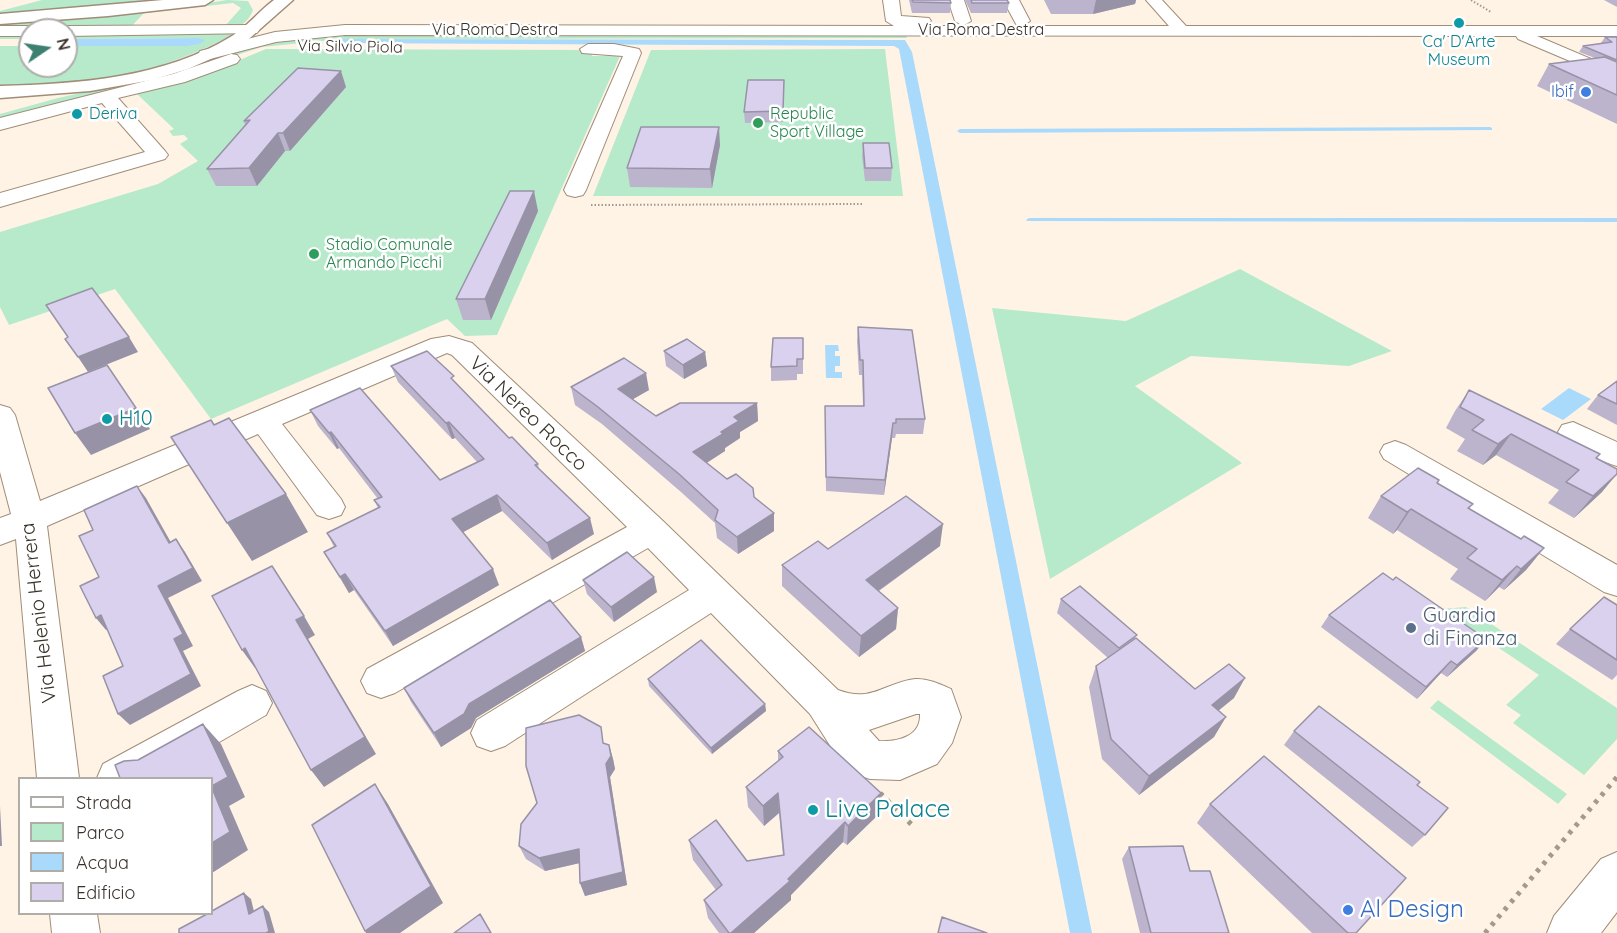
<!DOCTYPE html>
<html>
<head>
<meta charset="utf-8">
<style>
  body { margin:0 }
  #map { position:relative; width:1617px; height:933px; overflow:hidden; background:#fff3e5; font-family:Quicksand,sans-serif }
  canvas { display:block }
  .legend { position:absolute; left:18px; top:777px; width:195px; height:138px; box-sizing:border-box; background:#fff; border:2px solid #b0ada9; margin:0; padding:8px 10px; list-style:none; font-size:18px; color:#393229 }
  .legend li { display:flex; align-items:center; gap:12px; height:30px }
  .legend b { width:30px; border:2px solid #b0ada9 }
  .north { position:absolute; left:18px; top:18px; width:60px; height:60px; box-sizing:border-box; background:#fff; border:2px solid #b0ada9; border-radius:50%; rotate:77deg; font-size:16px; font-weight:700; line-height:24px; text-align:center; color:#393229 }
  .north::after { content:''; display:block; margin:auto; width:21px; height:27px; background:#3e8070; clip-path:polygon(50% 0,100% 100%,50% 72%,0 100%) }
</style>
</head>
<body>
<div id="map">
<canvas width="1617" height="933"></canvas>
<ul class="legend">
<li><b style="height:8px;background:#fff"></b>Strada</li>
<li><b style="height:16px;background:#b7eaca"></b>Parco</li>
<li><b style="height:16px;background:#a9d9fb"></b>Acqua</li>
<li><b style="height:16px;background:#d9d1ed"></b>Edificio</li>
</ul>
<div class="north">N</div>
</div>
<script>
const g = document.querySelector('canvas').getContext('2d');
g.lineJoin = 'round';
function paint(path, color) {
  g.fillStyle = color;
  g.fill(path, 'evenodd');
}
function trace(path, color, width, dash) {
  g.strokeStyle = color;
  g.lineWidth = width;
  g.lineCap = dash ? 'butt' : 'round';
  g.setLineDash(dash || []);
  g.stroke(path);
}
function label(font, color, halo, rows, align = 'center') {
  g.font = font + ' Quicksand,sans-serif';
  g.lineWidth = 5;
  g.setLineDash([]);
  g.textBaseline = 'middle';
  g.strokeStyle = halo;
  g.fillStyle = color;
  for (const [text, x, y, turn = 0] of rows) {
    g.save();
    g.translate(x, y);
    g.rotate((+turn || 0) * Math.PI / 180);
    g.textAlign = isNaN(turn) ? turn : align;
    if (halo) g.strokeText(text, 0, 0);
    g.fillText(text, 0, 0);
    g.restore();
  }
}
const green = new Path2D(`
  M42,0H168L113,6L39,9L0,15V11Z
  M227,0L248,1L253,10C246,28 233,29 215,32L233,34C164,73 78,90 0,86V46H30V66H66V46L199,44L198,38L66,39V30H30V39H0V22L152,12ZM233,3L241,8L224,27L129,29L144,13Z
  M905,32L907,38L342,39L262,47L215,62L213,59L248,46L332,33Z
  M266,49L593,50L592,56H620L497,335L465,336L447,319L211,419L115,289L9,325L0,307V232L158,184L198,161L180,144L188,139L184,135L173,136L169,131L174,129L137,94L213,71Z
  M885,49L903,196H593L651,50Z
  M186,70L193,71L0,120V114L58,98Z
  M1240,269L1392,351L1349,366L1191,356L1135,386L1242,463L1050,579L992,308L1126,321Z
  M1466,607L1617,708V739L1584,775L1513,723L1521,715L1506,705L1539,675L1441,609Z
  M1438,700L1567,794L1558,804L1430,708Z`);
const water = new Path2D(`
  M198,38L205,40L199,44L187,46H66V39Z
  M342,39L905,40L912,52L1092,933H1070L899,49L894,46L334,43Z
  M825,345H838L839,351H835V356H840V366H835V372H842V378H826Z
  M1569,388L1591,399L1563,420L1541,409Z`);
const stream = new Path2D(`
  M1490,127L1492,128V130L960,133L957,131L960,129Z
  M1029,218H1617V222L1027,221L1026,220Z`);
const pathFar1 = new Path2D(`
  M1471,0L1491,12
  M591,205L863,204`);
const path = new Path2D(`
  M880,793L912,825
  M1485,933L1617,777`);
const minor = new Path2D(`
  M883,0H899L901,16L929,18L931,21L923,26H963L955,21L948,0H964L971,21L963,26H1022L1016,24L1003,0H1019L1030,21L1022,26H1169L1146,0H1162L1186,26H1617V36H1537L1617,70V81L1518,39L1516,36L345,35L276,42L206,60L200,59L198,55L200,51L275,32L345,25L894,26L886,21Z
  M251,25L257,27L259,30L257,33L66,36V30H59L66,26Z
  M0,26H30L37,30H30V36H0Z
  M588,44H614L639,49L641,53L586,190L583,195L575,197L567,195L564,190L623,56L582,53L580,49Z
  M231,54L237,55L240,59L237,63L185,82L118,98L165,151L168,155L165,159L0,207V193L145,152L102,103L0,130V118L173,74Z
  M449,336L472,343L663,521L838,690C872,703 884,683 915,679C927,678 940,684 951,689L961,717L952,743L937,764L900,780L870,779L855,774L831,747L810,714L711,613L505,746L491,751L477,746L471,733L477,720L689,590L648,548L395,693L381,698L367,693L361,681L367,669L627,527L452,355L447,353L282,424L341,499L345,507L341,515L329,519L317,515L258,434L47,526L79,778H37L16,539L0,545V518L11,514L0,472V405L10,408L15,415L40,501L431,339ZM916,714H920C921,737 897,742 879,741L869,730Z
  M1573,422L1617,442V466C1601,461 1567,446 1558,432L1562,425Z
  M1395,441L1406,445L1617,565V596L1604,592L1384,459L1380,452L1384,445Z
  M252,685L266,691L272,703L266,715L157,778H97L103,764L238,691Z
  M1617,852V912L1601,933H1547L1554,916L1601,859Z
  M50,914H97L100,933H52Z`);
const major = new Path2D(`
  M163,0H213L205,5L108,16L0,24V14Z
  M274,0H293L242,45L188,69L152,80L90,91L0,98V86C78,84 164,78 232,36C248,26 259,11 274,0Z`);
const wall = new Path2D(`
  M909,0H950L951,3L950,13H912Z
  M965,0H1007L1009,3L1007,13H971Z
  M1044,0H1136L1135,4L1093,14H1051Z
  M1604,0H1617V7Z
  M1605,37H1617V124L1537,86L1549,64L1595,58L1579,52L1583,46L1602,43H1601Z
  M784,80L783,122L745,123L744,112Z
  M346,87L290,151H285L257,186H216L207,169L245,125L244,121Z
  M863,143L892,168L891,181H865L862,156Z
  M720,145L712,188L630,187L627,168Z
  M538,211L491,320H463L456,299Z
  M858,327L925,419L923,434H896L895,438H892L884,495L826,491L825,421L863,406L862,375H859L857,341Z
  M803,338V374H797V380L771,381V367Z
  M664,351L705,352L707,366L684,379L666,366Z
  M391,366L457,384L509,438L538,464L539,469L594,534L552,560L502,511L463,532L499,585L393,646L354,590L349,593L324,552L334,547L327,533L378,508L374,500L378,499L339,448L337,449L318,426L310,410L440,480L477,462L455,438L452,439L398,382Z
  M1617,381V425L1587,409L1598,395Z
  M571,387L649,390L633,399L656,416L757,403L758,421L740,432V438L725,448V451L707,463L727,479L754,497L774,513V531L738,554L717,538L715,523L681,492L602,424L575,405Z
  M1469,390L1596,458L1602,492L1574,518L1548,503L1559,490L1496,455L1483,465L1457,451L1465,439L1446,428L1455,411Z
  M1439,480L1437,483L1473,504L1469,509L1521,539L1544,548L1526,570L1504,590L1499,587L1485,601L1450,579L1458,569L1397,530L1393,534L1368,518L1381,496Z
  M940,546L879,591L898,608L896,629L859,657L782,586V565L828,549Z
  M583,580L657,592L614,622L587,594Z
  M1061,599L1136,638L1195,689L1234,698L1218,710L1214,737L1139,795L1102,759L1089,687L1096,666L1108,658L1057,613Z
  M1617,605V675L1612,680L1556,644L1570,629Z
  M1329,615L1486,639L1476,651L1447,677L1441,673L1417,699L1321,627Z
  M581,637L585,651L476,718L471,728L441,747L411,702L404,688Z
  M648,679L765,704L766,711L712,754L649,686Z
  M1294,731L1425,835L1412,847L1284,745Z
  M605,744L609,745L613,759L615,769L610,777L627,885L585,896L580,883V863L545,871L526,859L519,846Z
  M778,751L881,793L879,814L847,845L843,842L791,895V900L754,933H719L708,918L704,900L716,890L693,860L689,840L747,861L783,856L779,813L764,826L748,807L746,787L778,761Z
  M1210,804L1356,933H1312L1197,823Z
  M1129,847L1190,871L1229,933H1140L1122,859Z`);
const shadedWall = new Path2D(`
  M1096,0H1136L1135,4L1093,14Z
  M341,71L346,87L290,151L283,133Z
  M719,127L720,145L712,188L710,169Z
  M278,133L285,151L257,186L249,168Z
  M534,191L538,211L491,320L485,299Z
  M129,337L138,352L88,372L78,357Z
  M705,352L707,366L684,379L683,365Z
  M646,373L649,390L621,406L618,389Z
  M757,403L758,421L740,432V438L725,448V451L695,470L693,452L721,432L734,417Z
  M136,408L150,429L91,455L75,433Z
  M449,422L455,438L452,439L446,423Z
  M893,423L892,438L884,495L885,480Z
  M331,432L339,448L337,449L329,433Z
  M1511,434L1496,455L1483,465L1498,444Z
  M1617,474L1602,492L1574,518L1593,496Z
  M137,486L146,498L178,555L169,543Z
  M286,494L308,532L252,561L227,523Z
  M497,495L502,511L458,535L452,519Z
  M1411,509L1397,530L1393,534L1407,512Z
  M774,513V531L738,554L737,537Z
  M590,518L594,534L552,560L547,543Z
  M943,524L940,546L864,601L866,580Z
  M176,539L185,552L202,581L168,598L193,646L183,651L201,686L130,725L118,714L158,586Z
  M1544,548L1526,570L1504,590L1521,569Z
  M1517,566L1499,587L1485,601L1502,580Z
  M493,569L499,585L393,646L385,631Z
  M345,574L354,590L349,593L340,577Z
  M654,577L657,592L614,622L611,607Z
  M898,608L896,629L859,657L861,636Z
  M101,615L111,628L106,630L96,618Z
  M304,616L315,635L308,639L376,754L324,787L311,770L296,620Z
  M581,637L585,651L476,718L471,728L441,747L434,733L469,704Z
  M1486,639L1476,651L1447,677L1457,665Z
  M245,648L259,666L255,668L242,650Z
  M1451,661L1441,673L1417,699L1426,687Z
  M1245,678L1234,698L1201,725L1212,705Z
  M765,704L766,711L712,754L711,748Z
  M1226,717L1214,737L1139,795L1149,776Z
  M203,724L221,744L245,797L229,806L248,850L212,873V786Z
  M609,745L613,759L615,769L610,777L627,885L585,896L580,883Z
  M375,784L388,804L443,903L400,933H366L365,931Z
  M778,793L779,813L764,826L763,806Z
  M881,793L879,814L847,845L848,826Z
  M0,806L2,846H0Z
  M845,822L843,842L791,895V900L754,933H731Z
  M579,849L584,862L545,871L539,858Z
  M244,893L251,899L256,920L249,914Z
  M263,906L269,912L275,933H266Z`);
const building = new Path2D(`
  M912,0H950L951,3L913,2Z
  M971,0H1007L1009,3H972Z
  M1605,37H1617V60L1583,46L1612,42Z
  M1605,57L1617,62V95L1549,64Z
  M298,68L341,71L283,133H278L249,168L207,169L250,120L244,121Z
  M748,80H784L783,111L744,112Z
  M641,127H719L710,169L627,168Z
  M863,143H889L892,168H865Z
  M510,191H534L485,299H456Z
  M92,288L129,337L78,357L65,339L68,337L46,305Z
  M858,327L912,330L925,419H896V423H893L885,480L826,477L825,406H864L863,360H860Z
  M773,338H803V359H797V366L771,367Z
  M687,339L705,352L683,365L664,351Z
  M427,351L454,376L451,378L509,438L512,437L538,464L535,465L590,518L547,543L497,495L452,519L493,569L385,631L345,574L340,577L324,552L336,546L327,533L380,507L374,500L382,497L331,432L329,433L310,410L360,388L440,480L484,459L449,422L446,423L391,366Z
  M624,358L646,373L618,389L656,416L680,403H757L734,417L739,421L721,432L723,434L693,452L727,479L736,474L753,488L754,497L774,513L737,537L715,520L718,510L679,474L598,407L571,387Z
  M107,365L136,408L75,433L48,388Z
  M1617,381V404L1598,395Z
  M1469,390L1600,454L1596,458L1617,469V474L1593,496L1566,482L1579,470L1511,434L1498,444L1472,430L1484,420L1460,407Z
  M229,418L286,494L227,523L171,437L211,420L214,425Z
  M1418,468L1439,480L1437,483L1473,504L1468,508L1521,539L1524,536L1544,548L1521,569L1517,566L1502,580L1467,558L1477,549L1411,509L1407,512L1381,496Z
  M137,486L169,543L176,539L193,568L158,586L183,634L174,639L191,674L118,714L103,676L123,666L101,615L96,618L80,586L99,577L79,536L93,530L84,510Z
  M906,496L943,524L866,580L898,608L861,636L782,565L818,541L828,549Z
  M627,552L654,577L611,607L583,580Z
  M272,566L304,616L296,620L365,737L311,770L245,648L242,650L212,596Z
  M1383,573L1393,580L1396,577L1486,639L1457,665L1451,661L1426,687L1329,615Z
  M1080,586L1137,635L1119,648L1061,599Z
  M1604,597L1617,605V660L1570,629Z
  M550,600L581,637L469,704L464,714L434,733L404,688Z
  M1136,638L1195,689L1229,664L1245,678L1212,705L1226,717L1149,776L1111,739L1096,666Z
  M701,640L765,704L711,748L648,679Z
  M1319,706L1420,782L1417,785L1448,808L1425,835L1294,731Z
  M579,715L601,727L603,743L609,745L611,756L606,764L623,872L580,883L579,849L539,858L519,846L521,824L537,803L526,766V728Z
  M203,724L228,777L212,786V778H120L115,765L124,761L138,760Z
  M809,727L881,793L848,826L845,822L788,879L790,881L731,933H729L704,900L722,885L689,840L716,820L747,861L784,855L778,793L763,806L746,787L783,757L778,751Z
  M1264,756L1406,878L1356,933H1348L1210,804Z
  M375,784L431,886L365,931L312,825Z
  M212,788L230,832L212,843Z
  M1183,846L1190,871H1210L1229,933H1151L1129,847Z
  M244,893L249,914L263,906L269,931L266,933H179V929L207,914H212V911Z
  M480,914L491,933H454Z
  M942,917L987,933H938Z`);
const markers = [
  [1459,23,6,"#0f9aa8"],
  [1586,92,6,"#3f7fe0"],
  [77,114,6,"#0f9aa8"],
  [758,123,6,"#2e9e5b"],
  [314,254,6,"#2e9e5b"],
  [107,419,6,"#0f9aa8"],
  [1411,628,6,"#5c6f8a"],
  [813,810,6,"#0f9aa8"],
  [1348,910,6,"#3f7fe0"]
];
const farStreetnames = [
  ["Via Roma Destra",495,30],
  ["Via Roma Destra",981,30],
  ["Via Silvio Piola",350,47,1]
];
const farCulturenames = [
  ["Ca' D'Arte",1459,42],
  ["Museum",1459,60],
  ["Deriva",89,114,"left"]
];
const farShopnames = [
  ["Ibif",1574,92]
];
const farLeisurenames = [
  ["Republic",770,114],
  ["Sport Village",770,132],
  ["Stadio Comunale",326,245],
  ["Armando Picchi",326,263]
];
const streetNames = [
  ["Via Nereo Rocco",528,414,44],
  ["Via Helenio Herrera",39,613,-97]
];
const cultureNames = [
  ["H10",119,419]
];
const serviceNames = [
  ["Guardia",1423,616],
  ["di Finanza",1423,639]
];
const nearCulturenames = [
  ["Live Palace",825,810]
];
const nearShopnames = [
  ["Al Design",1360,910]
];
paint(green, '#b7eaca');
paint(water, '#a9d9fb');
paint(stream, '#a9d9fb');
trace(minor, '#a08d78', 2);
trace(major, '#a08d78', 3);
trace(pathFar1, '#a39a8e', 2, [1.5, 2]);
trace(path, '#a39a8e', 5, [4, 6]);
paint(minor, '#fff');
paint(major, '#fff');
paint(wall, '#bbb4cc');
paint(shadedWall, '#9892a6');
paint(building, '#d9d1ed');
trace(building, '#9892a6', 1.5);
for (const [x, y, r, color] of markers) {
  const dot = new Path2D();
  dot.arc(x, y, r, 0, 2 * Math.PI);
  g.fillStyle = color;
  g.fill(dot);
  trace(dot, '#fff', 2);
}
label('16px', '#393229', '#fff', farStreetnames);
label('16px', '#0d838f', '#fff', farCulturenames);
label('16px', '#366cbe', '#fff', farShopnames, 'right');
label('16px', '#27864d', '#fff', farLeisurenames, 'left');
label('20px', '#393229', '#fff', streetNames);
label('20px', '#0d838f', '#fff', cultureNames, 'left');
label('20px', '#4e5e75', '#fff', serviceNames, 'left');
label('24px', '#0d838f', '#fff', nearCulturenames, 'left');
label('24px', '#366cbe', '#fff', nearShopnames, 'left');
</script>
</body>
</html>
